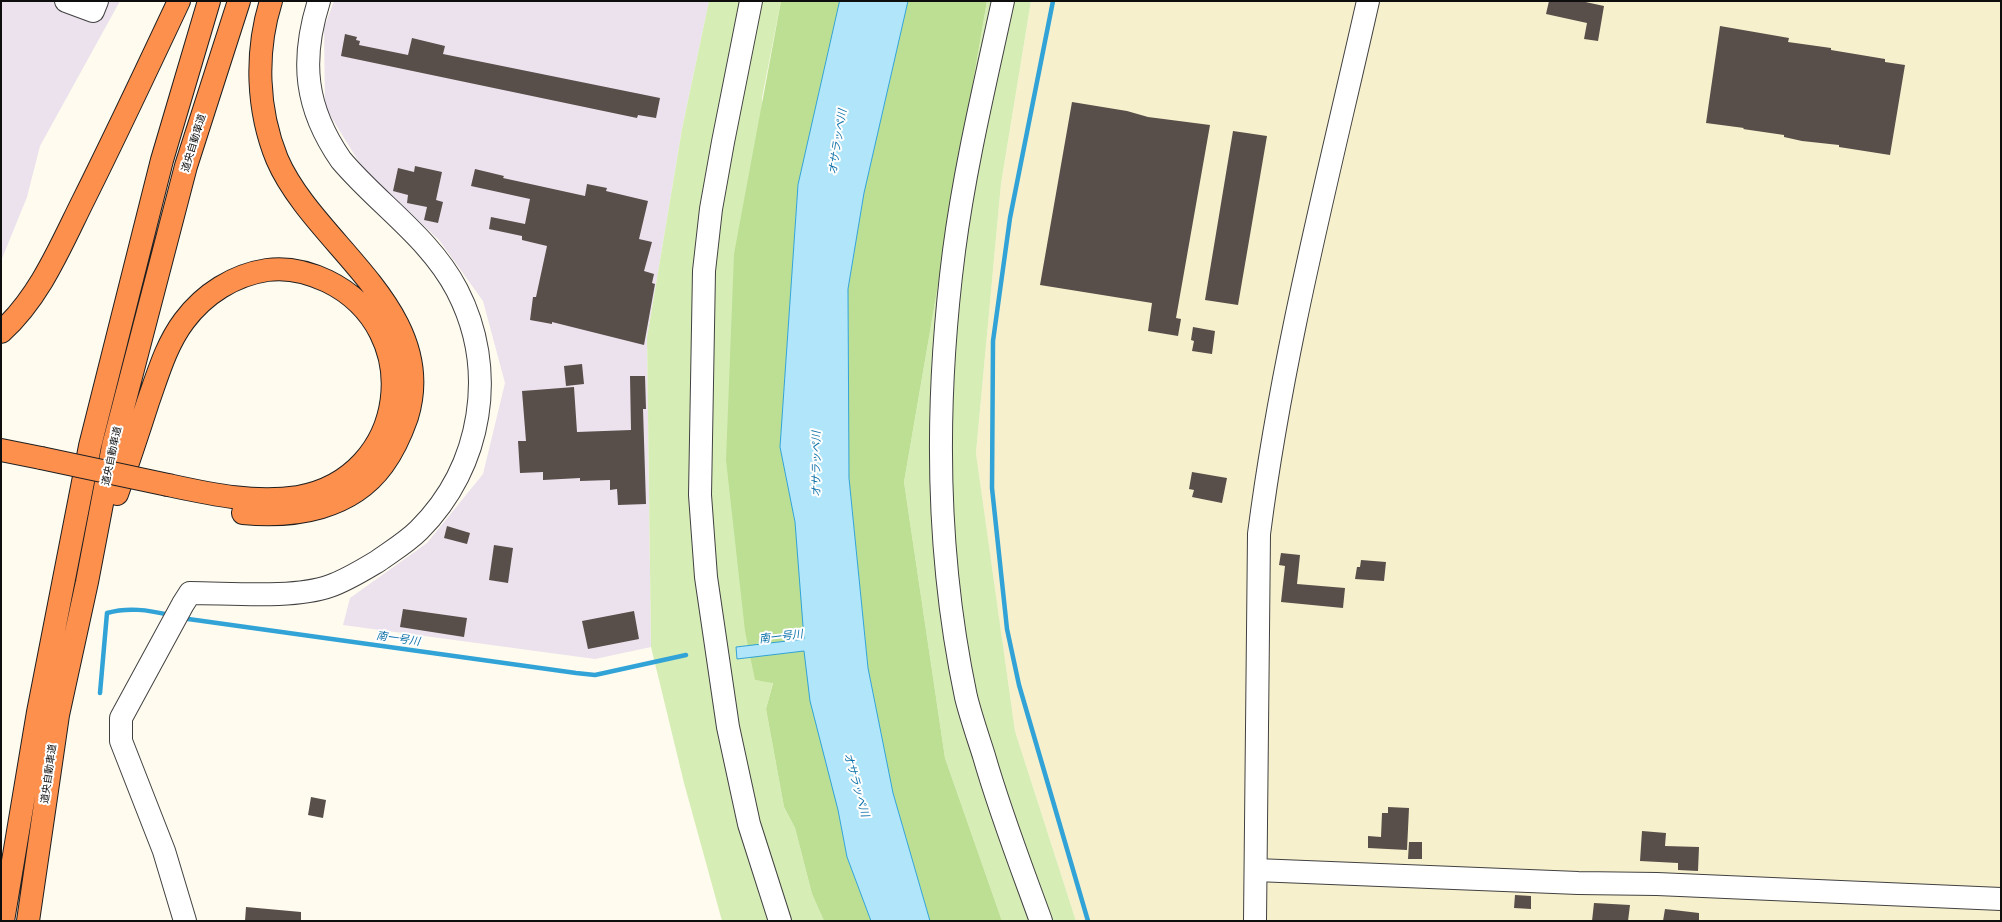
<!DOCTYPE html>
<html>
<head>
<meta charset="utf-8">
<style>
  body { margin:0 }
  #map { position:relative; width:2002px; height:922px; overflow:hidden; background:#fffbef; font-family:"PT Serif",serif }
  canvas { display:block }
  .frame { position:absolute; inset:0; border:2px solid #0e0e0e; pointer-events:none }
</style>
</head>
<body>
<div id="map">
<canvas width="2002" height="922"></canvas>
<div class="frame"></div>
</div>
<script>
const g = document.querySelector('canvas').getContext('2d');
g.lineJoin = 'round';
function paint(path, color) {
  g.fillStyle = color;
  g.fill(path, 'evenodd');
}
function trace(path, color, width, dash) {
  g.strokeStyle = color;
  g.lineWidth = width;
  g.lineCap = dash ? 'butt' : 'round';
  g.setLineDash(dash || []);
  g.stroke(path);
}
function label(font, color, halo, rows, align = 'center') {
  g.font = font + ' "PT Serif","Noto Sans JP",serif';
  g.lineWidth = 4;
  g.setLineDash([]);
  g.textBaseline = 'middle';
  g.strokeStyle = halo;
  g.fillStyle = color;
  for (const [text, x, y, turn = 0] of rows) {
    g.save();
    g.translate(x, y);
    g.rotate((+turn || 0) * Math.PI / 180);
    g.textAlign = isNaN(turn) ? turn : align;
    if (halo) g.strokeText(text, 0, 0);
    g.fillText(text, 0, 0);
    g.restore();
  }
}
const industrial = new Path2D(`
  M1,1H120L40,146L27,197L1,261Z
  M334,1H709L682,129L647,338L651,647L595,659L343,625L350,598L427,543L483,474L505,383L483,301L439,240L365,172L325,107L324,28Z`);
const farmland = new Path2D(`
  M1031,1H2001V921H1076L1015,731L976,453L1001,184Z`);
const green = new Path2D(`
  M709,1H781L762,98L755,680L773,682L766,709L784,807L795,828L812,894L824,921H722L684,783L651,647L647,338L682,129Z
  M987,1H1031L1001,184L976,453L1015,731L1076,921H1002L945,758L904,482Z`);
const forest = new Path2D(`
  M781,1H840L798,185L780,447L795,522L838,810L847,857L871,921H824L812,894L795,828L784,807L766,709L773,683L755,680L745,631L726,460L734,254Z
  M908,1H987L904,482L945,758L1002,921H930L893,793L868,668L849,478L848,289L864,193Z`);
const water = new Path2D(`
  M840,1H908L864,193L848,289L849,478L868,668L893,793L930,921H871L847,857L838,810L810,701L804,651L737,659L736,647L804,639L795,522L780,447L798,185Z`);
const stream = new Path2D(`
  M1053,1L1010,218L993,341L992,488L1007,629L1019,685L1088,921
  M181,618L576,673L595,675L686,655
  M100,693L107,613C128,607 148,610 170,615`);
const building = new Path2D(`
  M1549,1H1581L1604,6L1598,41L1584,39L1587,23L1546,14Z
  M1720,26L1789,38L1788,42L1831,48V50L1885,59V62L1905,65L1890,155L1839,147V145L1802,141L1784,137V135L1743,129L1744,128L1706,123Z
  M345,34L357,37L356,40L360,41L359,45L408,55L412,38L445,46L443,54L660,98L656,118L638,115L637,118L341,56Z
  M1072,102L1127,111L1148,117L1210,125L1176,318L1181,319L1178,336L1148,331L1152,303L1040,285Z
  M1233,131L1267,136L1238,305L1205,300Z
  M415,166L442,172L436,200L443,202L438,223L424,220L427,207L407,203L408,195L393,191L398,168L414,172Z
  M475,169L504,176L503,178L585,196L587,184L607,188L606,191L648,201L639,239L652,242L644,271L654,274L652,283L655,284L644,345L552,322V324L530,320L533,297H536L547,246L522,240V236L489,229L491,217L525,224L530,199L471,186Z
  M1193,327L1215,331L1212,354L1192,351L1194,341L1191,340Z
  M582,364L584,384L566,386L564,366Z
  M630,376H645L646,409H643L646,504L618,505L617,489L610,490V480L580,481V478L543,480V472L520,473L518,441H526L522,391L574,387L577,432L631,430Z
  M1192,472L1227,478L1222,503L1192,497L1194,490L1189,489Z
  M447,526L470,533L467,544L444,538Z
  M494,545L513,548L508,583L489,580Z
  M1281,553L1300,555L1297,584L1345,588L1343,608L1281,602L1285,566L1279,565Z
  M1361,560L1386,562L1384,581L1355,579L1357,567H1360Z
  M403,609L467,618L464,637L400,627Z
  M634,611L639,639L588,649L582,621Z
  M311,797L326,800L323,818L308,815Z
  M1388,807L1409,808L1407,850L1368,848V836L1381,837L1382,813H1388Z
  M1642,831L1666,833L1665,846L1699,847L1698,871L1678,870V863L1640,861Z
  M1409,842H1422V859H1408Z
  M1515,895L1531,896V909L1514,908Z
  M1594,903L1630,905L1628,921H1592Z
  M246,907L301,912V921H245Z
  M1665,909L1699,913V921H1663Z`);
const minor = new Path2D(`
  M66,1L93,11L97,1
  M751,1L723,142L711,209L704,271L700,495L706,577L728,727L749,824L780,921
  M1003,1C985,84 965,167 954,251C935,399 935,551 966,697C971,717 978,737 984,756C1000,812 1021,866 1041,921
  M1256,870L1578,883L1657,884L2001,899
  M185,921L164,851L121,741V718L183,604L190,593C230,593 294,599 330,586C347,580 363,570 378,561C392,551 407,542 419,530C483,466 498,369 457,290C430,238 378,204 341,160C305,108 300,61 319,1
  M1255,921L1259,534C1282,354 1328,178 1368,1`);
const highway = new Path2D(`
  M1,332C40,297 61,245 84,199C117,133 148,67 179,1
  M1,450L41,458
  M117,494C128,463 138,433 148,402C158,374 166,345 184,321C204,294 234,275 267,270C288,267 308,272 327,281C428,330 408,478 298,497C254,504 210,494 168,485
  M243,513C295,518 351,509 383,465C394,450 401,434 407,417C440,310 314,245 277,159C257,110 255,52 271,1
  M3,921L38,712L90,446L162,160L209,1
  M28,921L58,715L87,582L113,446L186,166L239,1`);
const highwayBridge = new Path2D(`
  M41,458L168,485`);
const streetNames = [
  ["道央自動車道",194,143,-73],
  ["道央自動車道",112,456,-78],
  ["道央自動車道",49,774,-82]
];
const waterNames = [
  ["オサラッペ川",838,142,-81],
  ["オサラッペ川",817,464,-90],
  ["南一号川",781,637,-7],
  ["南一号川",398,639,8],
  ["オサラッペ川",856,785,74]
];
paint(industrial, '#ebe2ed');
paint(farmland, '#f7f0cd');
paint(green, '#d7edb6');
paint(forest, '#bcdf94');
paint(water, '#b0e5fa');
trace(water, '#31a3d7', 1);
trace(stream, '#31a3d7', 4.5);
paint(building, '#584e4a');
trace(minor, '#414141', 24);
trace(highway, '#1f1f1f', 24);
trace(minor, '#fff', 22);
trace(highway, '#fe904e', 22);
trace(highwayBridge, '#1f1f1f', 24, []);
trace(highwayBridge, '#fe904e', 22);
label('10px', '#0e0e0e', '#fff', streetNames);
label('italic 11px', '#0e72a9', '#fff', waterNames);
</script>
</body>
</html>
